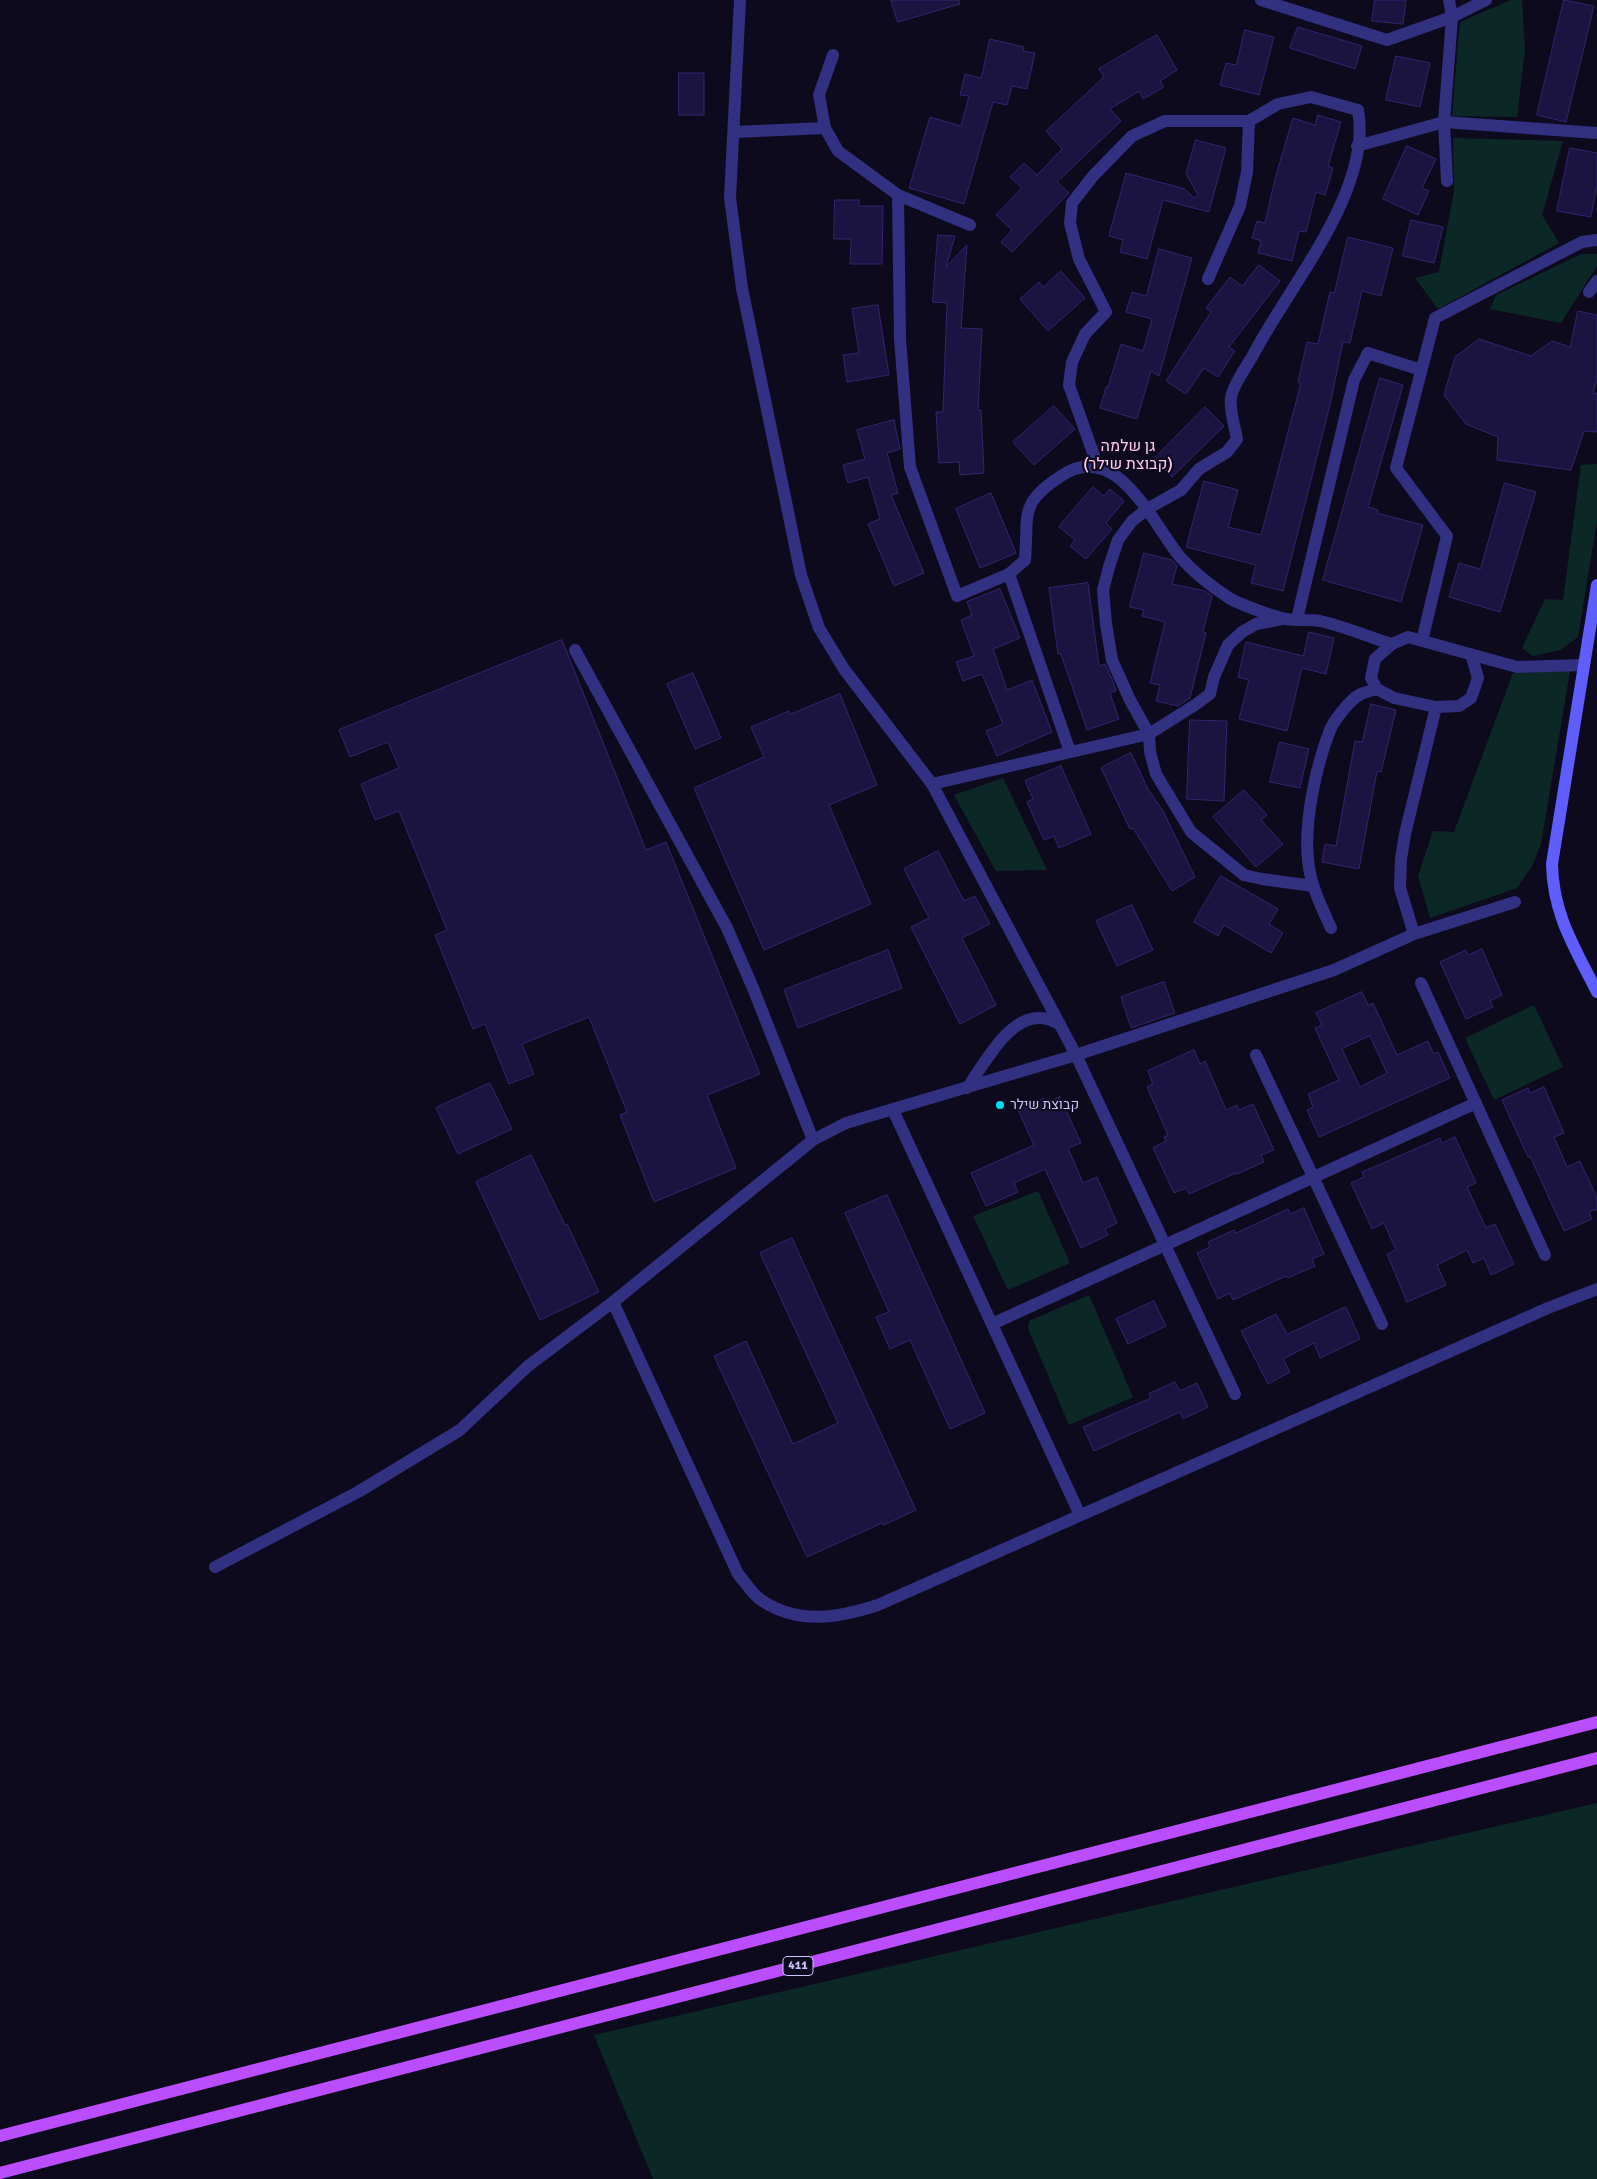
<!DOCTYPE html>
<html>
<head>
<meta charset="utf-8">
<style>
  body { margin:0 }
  canvas { display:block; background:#0d0a1d }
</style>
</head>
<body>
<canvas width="1597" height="2179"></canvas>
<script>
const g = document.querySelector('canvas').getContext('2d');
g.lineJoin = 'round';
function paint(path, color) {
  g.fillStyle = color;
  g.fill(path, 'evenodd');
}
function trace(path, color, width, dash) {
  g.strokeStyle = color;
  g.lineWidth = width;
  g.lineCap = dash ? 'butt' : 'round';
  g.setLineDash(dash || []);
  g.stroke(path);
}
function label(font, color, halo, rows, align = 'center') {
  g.font = font + ' Signika,Heebo,sans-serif';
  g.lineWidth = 4.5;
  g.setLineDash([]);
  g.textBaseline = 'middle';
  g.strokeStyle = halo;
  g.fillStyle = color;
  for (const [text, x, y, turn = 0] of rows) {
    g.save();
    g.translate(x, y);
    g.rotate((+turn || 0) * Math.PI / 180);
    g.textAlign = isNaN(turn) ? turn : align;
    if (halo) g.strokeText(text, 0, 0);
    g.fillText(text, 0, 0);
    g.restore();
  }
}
const green = new Path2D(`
  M1511,0H1522L1525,50L1517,117L1452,116L1460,22Z
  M1453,138L1563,141L1542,215L1559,243L1438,309L1415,278L1439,272L1454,191Z
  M1581,254H1597V266L1561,323L1490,309L1496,295Z
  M1597,464V521L1578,637L1560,650L1533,656L1522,648L1545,599L1563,600L1581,465Z
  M1570,671L1541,844L1532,866L1517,888L1430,918L1418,876L1433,831L1454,832L1513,673Z
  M1003,778L1047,870L996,871L954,795Z
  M1534,1005L1563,1067L1494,1100L1465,1038Z
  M1038,1191L1070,1263L1008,1290L973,1216Z
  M1089,1295L1133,1397L1069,1425L1028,1328L1029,1321Z
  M1597,1803V2179H653L594,2035Z`);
const building = new Path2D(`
  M891,0H959L960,4L898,22Z
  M1375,0H1406L1403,24L1372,21Z
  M1564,0L1594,6L1566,122L1537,115Z
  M1298,27L1362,46L1355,69L1290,48Z
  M1245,30L1274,37L1259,95L1220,85L1226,63L1236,65Z
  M1157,35L1177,70L1160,81L1164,87L1143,99L1139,91L1110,109L1121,121L1057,182L1069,193L1012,252L1001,242L1012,230L996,215L1022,188L1010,177L1024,163L1037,175L1062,149L1046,131L1104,77L1099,69Z
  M990,39L1024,47L1023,51L1035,53L1027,89L1012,86L1007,105L993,102L964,204L909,188L930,117L961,126L969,96L960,95L965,74L981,78Z
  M1396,56L1430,63L1420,107L1386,100Z
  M679,73H704V115H679Z
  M1318,115L1341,122L1328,166L1333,168L1325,195L1316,192L1306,232L1299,231L1292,261L1258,253L1261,241L1252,238L1257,221L1265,223L1276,175L1293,118L1315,125Z
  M1196,140L1226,148L1209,212L1163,200L1147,259L1120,252L1123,240L1109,236L1126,173L1185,189L1194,198L1198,195L1186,174Z
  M1407,146L1436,159L1422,188L1429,191L1418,215L1383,199Z
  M1570,148L1597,153V185L1591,217L1557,211Z
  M835,200H859V206H883L882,264H850L851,239H834Z
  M1411,220L1443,227L1434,263L1403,256Z
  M938,235L955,236L946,267L967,245L961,328L982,329L978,410H981L984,473L960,475L959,462L939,463L936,412H943L947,303L933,302Z
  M1348,237L1393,248L1381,296L1362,291L1350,343L1343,342L1330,405L1283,591L1251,583L1256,565L1186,547L1204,481L1238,490L1228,527L1261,535L1301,383L1298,382L1307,342L1318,344L1330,292L1334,293Z
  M1159,249L1192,258L1159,376L1151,371L1137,419L1100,408L1106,387H1108L1121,344L1143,351L1152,319L1126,312L1132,292L1146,296Z
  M1259,265L1280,281L1229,347L1235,351L1218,377L1204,368L1186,394L1166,381L1211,312L1206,308L1230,277L1242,286Z
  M1061,271L1085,298L1048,331L1020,299L1039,282L1043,287Z
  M878,305L889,375L847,382L843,355L859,353L852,309Z
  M1578,311L1597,315V379L1593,393L1597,394V432L1584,431L1571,470L1497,460L1498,437L1466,424L1444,395L1455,357L1479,339L1531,356L1552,341L1570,347Z
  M1380,378L1403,385L1368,507L1378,510L1377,513L1423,525L1401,602L1323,580Z
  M1054,406L1075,429L1034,465L1013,442Z
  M1205,407L1224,426L1172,477L1154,459Z
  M894,420L900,449L887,453L898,493L891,495L924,573L894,586L868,524L880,519L868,477L848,483L843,465L865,459L857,430Z
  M1505,483L1536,492L1500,612L1449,597L1459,563L1480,569Z
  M1093,487L1104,496L1110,489L1124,501L1106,523L1112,529L1086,559L1070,546L1075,540L1059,527Z
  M991,493L1016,553L980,568L956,509Z
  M1144,553L1172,560L1177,566L1172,584L1205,591L1212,596L1203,632L1206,633L1190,698L1178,706L1156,701L1160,685L1150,683L1165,622L1142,616L1144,610L1130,607Z
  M1088,583L1099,666L1105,664L1112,679L1116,691L1110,693L1119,719L1087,730L1061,654H1058L1049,588Z
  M1000,589L1020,638L993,649L1007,690L1032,680L1052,732L997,756L986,731L1003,724L982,674L963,681L956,662L974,656L961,620L972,615L967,602Z
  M1309,632L1334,638L1326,674L1302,668L1287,731L1239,719L1249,680L1238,677L1246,642L1303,656Z
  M562,640L646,850L666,842L760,1074L707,1095L736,1168L654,1202L620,1115L627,1112L589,1017L522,1044L534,1074L509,1084L485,1024L473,1029L435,935L447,930L399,811L375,820L361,784L399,768L388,742L350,757L339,730Z
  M693,673L721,738L695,749L667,684Z
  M840,694L877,785L829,805L871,904L764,950L694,788L764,757L751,727L789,711L790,714Z
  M1371,704L1396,710L1381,772L1377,771L1359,869L1322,862L1325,844L1336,846L1355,741L1362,742Z
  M1190,720L1227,721L1224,801L1187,799Z
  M1280,742L1309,749L1300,788L1270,782Z
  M1131,753L1148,789L1163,811L1195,877L1172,891L1133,828L1130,829L1101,768Z
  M1061,766L1091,834L1059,848L1054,836L1044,840L1027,802L1033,799L1025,781Z
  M1244,790L1267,815L1261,820L1283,844L1256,867L1213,817Z
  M938,851L964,901L975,896L990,924L962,938L996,1005L960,1024L911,927L929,918L904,869Z
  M1221,876L1278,909L1269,924L1283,933L1271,953L1224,925L1218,936L1194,922Z
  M1132,905L1153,950L1117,966L1096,921Z
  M1482,949L1502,995L1490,1001L1493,1007L1466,1019L1440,962L1466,950L1468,955Z
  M888,950L902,988L798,1028L784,990Z
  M1164,982L1175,1013L1131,1028L1121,997Z
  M1362,992L1368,1005L1373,1003L1397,1055L1428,1041L1434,1054L1438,1052L1450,1078L1319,1137L1307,1110L1313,1107L1308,1094L1339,1080L1315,1028L1322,1025L1316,1013ZM1370,1036L1387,1073L1360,1087L1342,1049Z
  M1194,1050L1200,1064L1205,1061L1226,1110L1237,1105L1239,1110L1253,1104L1274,1150L1261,1155L1264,1162L1237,1174L1236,1173L1189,1194L1186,1188L1174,1193L1153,1148L1166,1141L1164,1137L1168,1135L1147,1087L1153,1084L1148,1071Z
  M490,1083L512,1129L458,1154L436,1108Z
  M1544,1087L1564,1133L1554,1137L1567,1167L1580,1161L1597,1198V1209L1589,1212L1592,1219L1564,1231L1530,1156L1528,1157L1502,1100L1528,1088L1530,1093Z
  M1060,1097L1081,1143L1068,1148L1083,1183L1097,1177L1117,1223L1105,1229L1108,1235L1081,1248L1045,1169L1014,1183L1018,1192L986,1206L971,1173L1034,1145L1018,1110L1044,1098L1046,1103Z
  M1455,1137L1476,1183L1467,1187L1486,1228L1495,1224L1514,1264L1491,1275L1484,1258L1473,1263L1467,1250L1437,1265L1446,1285L1407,1302L1387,1254L1396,1250L1384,1223L1372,1229L1351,1183L1364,1177L1362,1172L1388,1161L1440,1138L1442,1143Z
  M531,1155L565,1225L567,1224L599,1292L540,1320L476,1182Z
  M887,1195L985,1413L950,1429L910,1340L890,1349L876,1317L889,1312L845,1213Z
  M1304,1208L1324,1254L1312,1259L1315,1266L1288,1278L1286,1276L1233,1300L1230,1293L1218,1299L1197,1253L1210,1247L1208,1242L1234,1230L1236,1233L1288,1209L1290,1214Z
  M792,1238L916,1510L884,1525L882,1523L807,1557L714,1356L746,1341L793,1444L838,1423L760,1253Z
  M1154,1301L1166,1326L1128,1344L1116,1319Z
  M1346,1307L1360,1339L1320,1358L1314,1343L1283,1359L1290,1372L1268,1384L1241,1331L1276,1314L1287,1334Z
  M1175,1382L1180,1391L1197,1383L1208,1407L1183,1419L1180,1412L1094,1451L1083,1427L1151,1398L1149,1394Z`);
const street = new Path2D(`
  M740,0L730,198L742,288L801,575L819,628L844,669L932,784L1076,1055L1235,1394
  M1261,0L1387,40L1452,17L1486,0
  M833,55L819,95L825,128L838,151L898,195L900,339L910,467L957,596L1009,574L1025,560C1029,514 1018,504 1061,476C1117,438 1152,523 1180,557C1194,573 1211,586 1229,598C1239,604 1274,617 1286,619C1297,621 1309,619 1320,621C1344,626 1368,637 1392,644
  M734,132L825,128
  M1357,146L1444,122L1597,133
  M1447,181L1444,122L1452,17L1449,0
  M898,195L970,225
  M1208,279L1240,206L1247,172L1249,121
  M1589,292L1597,281
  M1009,574L1070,752
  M1282,619L1256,624L1242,632L1228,645L1214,677L1210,694L1195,705L1149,734L1150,752L1156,774L1191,832L1244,875L1262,879L1313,886
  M1297,619L1354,380L1368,353L1421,370
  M1422,641L1447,536L1396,468L1435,318L1582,242L1597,240
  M575,650L727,928L753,988L813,1140
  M1471,654L1478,678L1471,698L1459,706L1436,707L1394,698L1377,689L1371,678L1375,659L1392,644L1408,637L1517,667L1584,665
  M932,784L1149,734L1130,700L1112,660L1106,624L1103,590L1109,567L1118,540L1132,521L1147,509L1181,490L1199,469L1227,452L1237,439C1235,428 1229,408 1231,398C1232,387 1246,367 1252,357C1287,288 1373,191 1358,110L1311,97L1278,104L1249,121H1165L1132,136L1093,176L1072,203L1070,223L1079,259L1106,312L1085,334L1072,362L1069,385L1098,467
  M1331,928C1321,906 1310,884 1308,860C1304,821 1316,766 1330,730C1335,719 1349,701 1359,695C1364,692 1372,691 1377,689
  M1414,934L1515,902
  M1421,983L1545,1255
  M1256,1055L1382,1324
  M967,1088C984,1065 1008,1016 1041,1018C1047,1018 1054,1022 1060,1024
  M893,1110L1080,1515
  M613,1302L738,1574C745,1582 752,1594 761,1600C798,1625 838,1618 878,1605L1548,1308L1597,1289
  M992,1324L1476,1103
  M215,1567L358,1492L460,1430L528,1366L613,1302L813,1140L846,1123L1076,1055L1334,970L1414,934L1400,888L1401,859L1405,834L1436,707`);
const secondary = new Path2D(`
  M1597,585L1552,864C1553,915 1575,948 1597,992`);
const primary = new Path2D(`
  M0,2136L1597,1722
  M0,2173L1597,1758`);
const markers = [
  [1000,1105,5,"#00dcf1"]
];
const shields = [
  [798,1966,30]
];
const shieldNames = [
  ["411",798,1966]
];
const poiNames = [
  ["קבוצת שילר",1010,1105]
];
const quarterNames = [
  ["גן שלמה",1128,447],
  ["(קבוצת שילר)",1128,465]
];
paint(green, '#0c2826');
paint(building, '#1c1440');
trace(building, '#32246e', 1);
trace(street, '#323081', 12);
trace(secondary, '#5f5dff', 12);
trace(primary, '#ba4dff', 12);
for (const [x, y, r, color] of markers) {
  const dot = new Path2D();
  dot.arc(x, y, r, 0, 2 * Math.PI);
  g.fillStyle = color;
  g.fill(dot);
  trace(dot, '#0d0a1d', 2);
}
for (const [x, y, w] of shields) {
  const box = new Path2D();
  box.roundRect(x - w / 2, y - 9.5, w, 19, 4);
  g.fillStyle = '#0d0a1d';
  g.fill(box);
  trace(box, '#ccc6ff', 1);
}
label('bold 12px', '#ccc6ff', null, shieldNames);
label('14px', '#ccc6ff', '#0d0a1d', poiNames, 'left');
label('16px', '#ffc8ec', '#0d0a1d', quarterNames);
</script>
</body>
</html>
